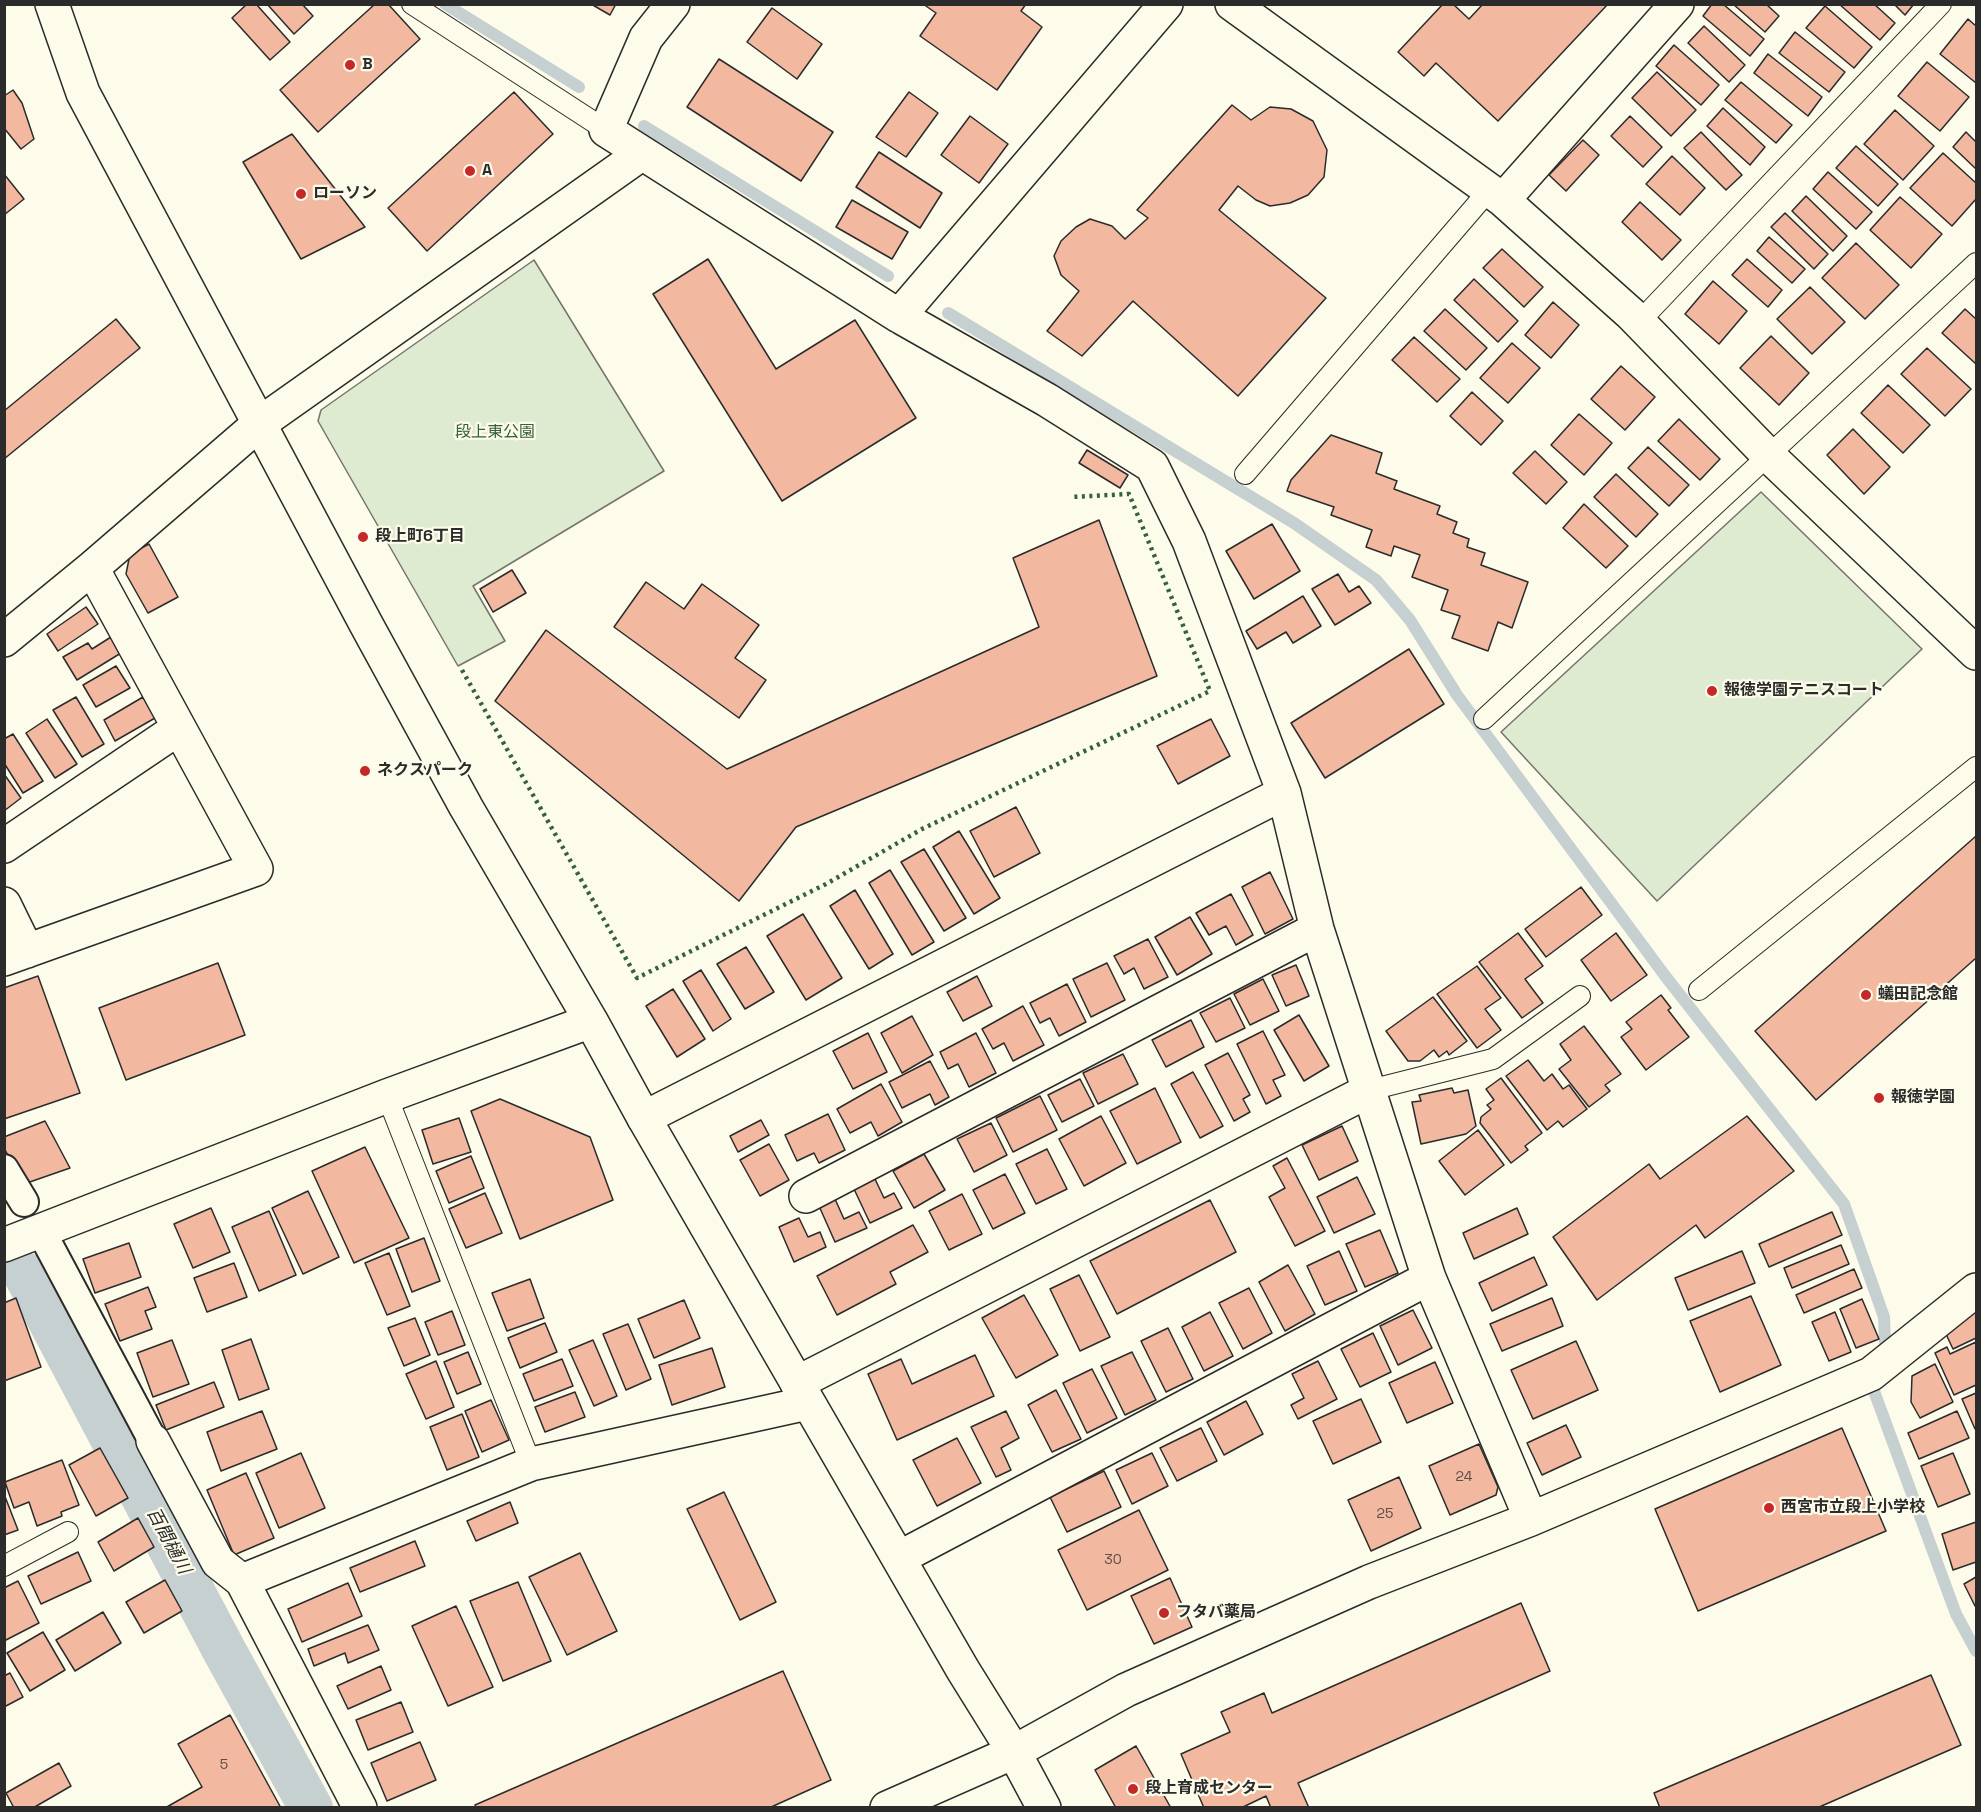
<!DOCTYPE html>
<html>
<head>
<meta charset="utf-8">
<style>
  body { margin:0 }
  #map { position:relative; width:1981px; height:1812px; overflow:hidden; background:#fdfbea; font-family:"Space Grotesk",sans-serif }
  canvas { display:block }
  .frame { position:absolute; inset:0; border:6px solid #2b2b2b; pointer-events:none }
</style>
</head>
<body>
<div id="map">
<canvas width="1981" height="1812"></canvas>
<div class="frame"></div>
</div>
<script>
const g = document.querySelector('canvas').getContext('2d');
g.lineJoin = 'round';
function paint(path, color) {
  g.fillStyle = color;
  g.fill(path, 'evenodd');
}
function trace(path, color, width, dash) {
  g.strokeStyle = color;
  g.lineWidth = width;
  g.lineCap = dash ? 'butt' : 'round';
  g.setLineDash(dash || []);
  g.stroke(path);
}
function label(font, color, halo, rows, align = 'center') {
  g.font = font + ' "Space Grotesk","Noto Sans JP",sans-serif';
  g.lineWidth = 4.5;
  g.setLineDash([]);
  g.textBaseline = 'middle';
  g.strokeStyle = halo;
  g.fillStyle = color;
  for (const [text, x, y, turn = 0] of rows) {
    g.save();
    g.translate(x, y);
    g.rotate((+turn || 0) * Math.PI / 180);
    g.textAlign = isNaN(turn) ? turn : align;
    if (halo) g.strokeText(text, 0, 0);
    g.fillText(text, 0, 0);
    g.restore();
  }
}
const green = new Path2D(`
  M534,260L664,471L473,586L505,641L458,666L318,421L321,410Z
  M1761,492L1922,649L1657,901L1501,732Z`);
const stream = new Path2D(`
  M445,4L579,87
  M644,126L888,276
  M948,313L1294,523L1376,580L1410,620L1457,695L1666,977L1844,1204L1884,1317L1885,1342
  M1874,1391L1956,1614L1976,1651`);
const canal = new Path2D(`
  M25,1274L225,1652L311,1808`);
const building = new Path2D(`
  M247,4H256L290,42L270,60L232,18Z
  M267,4H302L313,16L294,34Z
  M375,4H388L420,39L318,132L280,90Z
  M591,4H616L610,15Z
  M923,4H1026L1021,11L1042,27L997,90L920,36L936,13Z
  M1443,4H1453L1469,19L1483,4H1608L1498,121L1436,63L1424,76L1398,52Z
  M1712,4H1723L1764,39L1750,56L1703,16Z
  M1733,4H1766L1779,16L1765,32Z
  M1839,4H1874L1895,23L1880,40Z
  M1894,4H1914L1905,15Z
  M1825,6L1872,47L1854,68L1806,28Z
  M772,8L822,44L797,79L747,42Z
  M1968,19L1976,26V83L1940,54Z
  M1704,26L1745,65L1729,82L1688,43Z
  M1795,32L1845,72L1829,92L1779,53Z
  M1674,45L1719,85L1701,105L1656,66Z
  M1768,54L1822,97L1808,116L1754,73Z
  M719,59L833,132L801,181L687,107Z
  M1927,62L1969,97L1940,131L1898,96Z
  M1657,72L1696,110L1671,136L1632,98Z
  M1741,82L1792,125L1776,143L1725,100Z
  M13,90L22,103L34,139L21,149L4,128V96Z
  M514,92L553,134L427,251L388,208Z
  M909,92L938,113L906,157L876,137Z
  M1232,105L1251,120L1270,107L1291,109L1313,121L1327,150L1324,177L1308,195L1290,203L1270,206L1256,200L1238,186L1219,210L1326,298L1238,396L1133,301L1082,356L1047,331L1079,291L1061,275L1054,256L1061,241L1076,227L1090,219L1112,226L1125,239L1148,218L1137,210Z
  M1723,108L1765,147L1750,165L1707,126Z
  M1895,110L1934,146L1903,180L1864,144Z
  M970,116L1008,144L979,183L941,155Z
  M1630,116L1662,147L1643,167L1611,136Z
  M1701,132L1742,175L1726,190L1684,148Z
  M1966,132L1976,142V169L1953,147Z
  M292,134L365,227L301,259L243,162Z
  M1583,140L1599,155L1566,191L1549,175Z
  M1856,146L1898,184L1878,206L1836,168Z
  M879,152L942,193L920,228L856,187Z
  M1943,153L1976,183V199L1952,226L1910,188Z
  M1672,156L1705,188L1680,215L1646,184Z
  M1828,172L1872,212L1856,229L1813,189Z
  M4,174L24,199L4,215Z
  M1806,196L1847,236L1833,251L1792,211Z
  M1900,197L1942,234L1911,268L1870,230Z
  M852,200L908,232L892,259L836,227Z
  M1640,202L1681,240L1662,260L1622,222Z
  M1785,213L1828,254L1814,269L1771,227Z
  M1769,237L1805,269L1792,283L1757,251Z
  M1856,243L1899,285L1865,319L1822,278Z
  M1502,249L1543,287L1524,307L1483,268Z
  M708,259L776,369L855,320L916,418L782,501L653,294Z
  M1747,259L1782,290L1768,307L1732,275Z
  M1474,279L1518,321L1498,342L1454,300Z
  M1713,281L1747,311L1719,344L1685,314Z
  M1810,287L1845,322L1812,354L1777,319Z
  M1553,302L1579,325L1551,358L1525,335Z
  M1445,309L1487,348L1466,370L1424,331Z
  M1965,309L1976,319V364L1942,333Z
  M116,319L140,348L4,459V411Z
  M1771,336L1809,373L1779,405L1740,368Z
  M1414,337L1460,379L1437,402L1392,360Z
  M1512,343L1540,368L1508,403L1480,378Z
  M1927,348L1971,389L1945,416L1901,374Z
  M1621,366L1655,397L1625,430L1591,399Z
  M1888,385L1930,425L1903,453L1861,413Z
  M1472,392L1503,421L1481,445L1450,416Z
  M1579,414L1612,443L1584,475L1551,445Z
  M1679,419L1720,459L1700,480L1658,441Z
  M1853,429L1890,467L1864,494L1827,455Z
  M1331,435L1382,453L1376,473L1397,481L1394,489L1440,506L1437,514L1457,522L1453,533L1469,539L1467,547L1485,553L1481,565L1528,582L1512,628L1498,622L1488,651L1452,638L1460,616L1441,610L1448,590L1412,577L1420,555L1394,546L1391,556L1366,547L1372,530L1331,515L1334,507L1287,491L1291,480Z
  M1648,447L1689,485L1669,506L1628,468Z
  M1087,450L1128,475L1120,488L1079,463Z
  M1535,451L1567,482L1546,504L1513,473Z
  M1616,474L1658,514L1636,537L1594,497Z
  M1584,504L1628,546L1606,568L1563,528Z
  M1099,520L1157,676L796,827L739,901L495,701L546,630L727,769L1039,627L1013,558Z
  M1272,524L1300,571L1254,599L1226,551Z
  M149,544L178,597L148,613L126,574L130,554Z
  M512,570L526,593L493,612L480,589Z
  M1338,574L1349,592L1359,586L1371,603L1335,625L1312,589Z
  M646,582L684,609L702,584L759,625L735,658L766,680L739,718L614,627Z
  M1303,596L1321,626L1293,643L1286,632L1257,649L1246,631Z
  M86,607L98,624L58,651L47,634Z
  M111,637L121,653L77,680L63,657L88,643L92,649Z
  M1409,649L1444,704L1325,778L1291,723Z
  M116,666L130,688L96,707L83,685Z
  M76,697L104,744L82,757L53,710Z
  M143,697L155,718L115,741L104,720Z
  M47,719L77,764L55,778L26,733Z
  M1211,719L1230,756L1178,784L1157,746Z
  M13,734L43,781L23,793L4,763V739Z
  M4,774L21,798L4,811Z
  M1016,807L1040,853L994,877L970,831Z
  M959,831L1000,898L974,914L933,847Z
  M1976,836V958L1816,1100L1755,1031Z
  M924,849L966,918L944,931L901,862Z
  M890,870L934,942L912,955L869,883Z
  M1270,872L1293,919L1265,934L1242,887Z
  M1581,887L1602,915L1546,957L1525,929Z
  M855,890L893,954L869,969L830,906Z
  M1231,894L1253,935L1236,945L1226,926L1209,935L1196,913Z
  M803,914L842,978L806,1000L767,936Z
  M1190,917L1212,954L1177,975L1155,937Z
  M1518,933L1543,966L1525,979L1543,1003L1522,1018L1479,962Z
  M1616,933L1647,975L1611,1001L1581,960Z
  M1148,939L1168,977L1144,989L1134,968L1124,974L1114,956Z
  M746,947L774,992L745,1009L717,964Z
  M218,963L245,1035L126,1080L99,1008Z
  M1107,963L1125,1000L1091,1017L1073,979Z
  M1296,965L1309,996L1286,1006L1272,975Z
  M1477,966L1501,998L1485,1009L1501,1030L1477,1048L1437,994Z
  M701,970L731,1019L713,1031L683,981Z
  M38,976L80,1093L4,1119V988Z
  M977,976L992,1006L963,1021L947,992Z
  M1263,979L1279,1011L1250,1025L1234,994Z
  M1067,984L1086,1022L1059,1036L1050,1018L1040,1023L1030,1003Z
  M673,989L705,1039L677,1057L646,1006Z
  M1661,995L1671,1008L1668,1010L1689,1037L1646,1070L1621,1037L1632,1029L1626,1022Z
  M1433,997L1467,1041L1449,1055L1447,1051L1439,1057L1434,1050L1420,1061H1408L1386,1031Z
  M1230,998L1245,1028L1216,1042L1200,1013Z
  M1023,1006L1044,1045L1013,1061L1004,1043L993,1049L982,1029Z
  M1299,1015L1329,1066L1304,1081L1274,1030Z
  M912,1016L933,1055L902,1073L881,1033Z
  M1191,1020L1204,1047L1166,1067L1152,1040Z
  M1584,1026L1621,1074L1605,1085L1610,1091L1589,1107L1559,1069L1571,1060L1560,1044Z
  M1263,1031L1285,1075L1273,1080L1281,1096L1266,1104L1237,1044Z
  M868,1033L887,1072L853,1089L833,1051Z
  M976,1033L996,1073L969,1087L958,1064L948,1069L940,1052Z
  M1228,1053L1250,1095L1243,1099L1250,1112L1234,1121L1205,1065Z
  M1123,1054L1138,1084L1098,1104L1083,1073Z
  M1528,1060L1544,1081L1552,1074L1563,1089L1569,1085L1587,1109L1563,1127L1558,1121L1547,1130L1506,1076Z
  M930,1061L949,1097L935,1105L930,1094L902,1108L889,1082Z
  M1193,1072L1223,1126L1200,1138L1171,1084Z
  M1501,1078L1542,1133L1525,1146L1528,1150L1511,1163L1480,1123L1481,1117L1491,1109L1487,1105L1494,1100L1486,1089Z
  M1080,1079L1094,1106L1062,1122L1048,1095Z
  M881,1084L902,1122L878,1136L871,1122L850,1133L837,1109Z
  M1155,1088L1181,1142L1137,1164L1110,1111Z
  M1452,1088L1454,1093L1468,1090L1476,1126L1466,1134L1421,1144L1412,1102L1421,1101L1419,1095Z
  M1040,1096L1057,1130L1013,1152L996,1118Z
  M500,1099L590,1137L613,1200L520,1239L471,1111Z
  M828,1114L845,1150L819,1163L814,1153L797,1161L785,1135Z
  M1101,1116L1126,1163L1084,1186L1059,1139Z
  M1747,1116L1794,1171L1705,1238L1696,1225L1597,1300L1553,1237L1649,1164L1660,1179Z
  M459,1118L471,1152L433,1164L422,1130Z
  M761,1120L769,1135L738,1152L730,1136Z
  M45,1121L70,1168L24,1184L4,1148V1137Z
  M991,1123L1007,1155L974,1172L957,1139Z
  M1342,1126L1358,1161L1319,1180L1302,1145Z
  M1478,1130L1504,1165L1465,1195L1439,1161Z
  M769,1144L789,1180L760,1196L740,1160Z
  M365,1147L409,1238L354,1263L312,1171Z
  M1047,1149L1067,1189L1036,1204L1016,1164Z
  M924,1154L945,1190L914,1208L893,1171Z
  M471,1156L484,1188L449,1203L436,1171Z
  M1287,1158L1325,1231L1295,1246L1269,1197L1285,1188L1273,1166Z
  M1005,1174L1025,1213L993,1229L973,1190Z
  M1357,1177L1375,1214L1334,1233L1317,1197Z
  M875,1179L884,1198L894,1193L902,1208L870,1223L854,1189Z
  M308,1191L339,1257L303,1274L272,1208Z
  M485,1193L502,1233L466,1248L449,1209Z
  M962,1194L982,1234L949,1250L929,1211Z
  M835,1199L844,1219L859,1212L867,1228L835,1242L819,1206Z
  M1210,1200L1236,1252L1117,1314L1090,1261Z
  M211,1208L230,1252L193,1268L174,1224Z
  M1517,1208L1528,1234L1474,1259L1463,1233Z
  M269,1211L296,1275L259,1291L232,1227Z
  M1832,1212L1842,1235L1769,1267L1759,1244Z
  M799,1218L808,1237L820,1232L826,1247L794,1262L779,1227Z
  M913,1225L928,1252L890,1272L896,1284L837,1315L817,1276Z
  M1380,1230L1398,1273L1365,1287L1346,1244Z
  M424,1238L440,1281L412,1292L396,1249Z
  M129,1243L141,1277L95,1293L83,1259Z
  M1841,1245L1849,1264L1792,1288L1784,1268Z
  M1339,1251L1357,1291L1325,1305L1307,1266Z
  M1742,1251L1755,1283L1688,1310L1675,1278Z
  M389,1253L410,1306L387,1315L365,1263Z
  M1534,1257L1547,1285L1492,1311L1479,1283Z
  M234,1263L247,1297L207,1312L194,1278Z
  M1288,1265L1315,1314L1285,1331L1259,1282Z
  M1854,1269L1862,1288L1804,1313L1796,1295Z
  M1079,1275L1110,1337L1080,1351L1050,1289Z
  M530,1279L544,1318L507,1331L492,1293Z
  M148,1287L156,1307L145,1311L152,1329L120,1341L105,1304Z
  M1249,1288L1272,1333L1243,1349L1219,1303Z
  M1024,1295L1058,1355L1016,1378L982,1318Z
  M1751,1296L1781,1365L1720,1392L1690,1321Z
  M16,1298L41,1367L4,1381V1303Z
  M1552,1298L1563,1326L1502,1351L1490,1324Z
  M1862,1299L1879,1339L1856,1348L1840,1309Z
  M684,1300L700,1338L654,1358L638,1319Z
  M1413,1310L1432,1348L1398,1365L1380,1326Z
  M1976,1310V1338L1953,1349L1945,1332Z
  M452,1311L465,1345L438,1355L425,1322Z
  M1210,1312L1233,1356L1204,1371L1182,1327Z
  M1835,1312L1851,1352L1829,1361L1812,1322Z
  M415,1318L430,1355L404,1366L388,1328Z
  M545,1323L557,1352L520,1368L508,1338Z
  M628,1324L651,1379L626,1390L603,1334Z
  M1168,1328L1193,1379L1166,1392L1141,1341Z
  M1373,1333L1391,1372L1360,1387L1341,1349Z
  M251,1339L269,1389L239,1400L222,1350Z
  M172,1340L189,1384L153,1397L137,1353Z
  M593,1340L617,1396L594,1406L569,1350Z
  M1576,1341L1598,1390L1533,1419L1511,1370Z
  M1976,1342V1385L1954,1395L1935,1353L1947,1347L1950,1354Z
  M712,1348L725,1387L672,1405L659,1365Z
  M468,1352L481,1384L457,1394L444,1362Z
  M1132,1352L1156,1400L1125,1415L1101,1366Z
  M975,1355L994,1396L897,1440L868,1374L901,1359L912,1384Z
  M562,1359L573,1386L534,1401L523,1374Z
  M436,1361L454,1407L426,1419L406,1374Z
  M1318,1361L1337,1399L1298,1419L1291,1405L1304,1398L1292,1374Z
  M1435,1362L1453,1403L1407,1423L1389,1383Z
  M1935,1364L1953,1402L1920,1418L1911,1402L1912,1376Z
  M1092,1369L1117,1418L1087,1433L1063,1383Z
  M214,1382L224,1407L166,1430L156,1405Z
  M1056,1390L1081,1439L1052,1452L1028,1405Z
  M575,1392L585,1417L545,1432L535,1407Z
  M1976,1393V1429H1975L1962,1399Z
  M1361,1399L1381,1442L1333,1464L1313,1421Z
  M491,1400L509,1440L482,1452L465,1411Z
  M1246,1401L1263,1434L1224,1455L1207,1422Z
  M262,1411L277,1449L221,1471L207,1432Z
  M1006,1411L1019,1438L1001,1448L1011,1470L996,1477L971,1427Z
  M1957,1411L1969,1438L1919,1459L1908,1433Z
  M462,1414L479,1457L447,1470L430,1427Z
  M1566,1425L1581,1457L1542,1475L1527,1443Z
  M1201,1428L1217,1461L1177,1481L1160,1448Z
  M1842,1428L1886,1531L1698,1611L1655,1509Z
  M957,1438L981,1483L937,1506L913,1460Z
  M1479,1444L1498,1487L1496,1495L1450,1515L1429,1466Z
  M100,1448L128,1498L96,1516L69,1465Z
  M301,1453L325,1508L279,1528L256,1473Z
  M1152,1453L1168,1486L1132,1504L1116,1470Z
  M1953,1453L1970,1494L1938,1507L1921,1466Z
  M62,1460L79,1505L61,1512L62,1516L37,1526L29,1502L14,1508L5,1482Z
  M1104,1471L1121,1507L1067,1532L1050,1497Z
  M246,1473L274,1538L234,1555L207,1490Z
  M1399,1477L1421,1528L1371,1551L1348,1500Z
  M724,1492L776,1602L740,1620L687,1509Z
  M4,1494L18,1530L4,1535Z
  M510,1502L518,1523L476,1541L467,1521Z
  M1139,1510L1168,1570L1087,1610L1058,1550Z
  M138,1518L154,1547L114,1571L98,1542Z
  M1976,1522V1562L1953,1570L1942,1534Z
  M415,1541L425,1566L360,1592L350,1568Z
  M78,1552L91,1581L41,1604L28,1576Z
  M580,1553L617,1631L567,1655L529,1577Z
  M1976,1577V1605L1975,1606L1964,1584Z
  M1170,1578L1192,1627L1154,1644L1131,1596Z
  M165,1580L182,1611L144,1633L126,1602Z
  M18,1581L39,1623L4,1641V1588Z
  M518,1582L551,1661L503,1681L470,1601Z
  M348,1583L362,1616L302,1642L288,1609Z
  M1521,1603L1550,1671L1298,1783L1309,1808H1271L1266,1796L1241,1808H1204L1181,1754L1230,1732L1221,1712L1264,1693L1272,1713Z
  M456,1606L493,1687L448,1706L412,1626Z
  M103,1612L121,1643L75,1671L56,1640Z
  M368,1625L379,1650L348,1663L345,1653L314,1666L308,1649Z
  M43,1632L65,1670L30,1691L7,1653Z
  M381,1666L391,1690L348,1709L337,1686Z
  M783,1671L831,1780L769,1808H476L475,1805Z
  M10,1673L23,1697L4,1707V1676Z
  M1931,1675L1961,1745L1817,1808H1660L1654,1793Z
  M401,1702L413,1732L368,1750L356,1720Z
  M230,1715L281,1808H165L202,1787L178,1744Z
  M420,1742L436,1780L387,1801L371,1763Z
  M1136,1746L1171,1808H1116L1095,1770Z
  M59,1763L71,1786L33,1808H14L6,1793Z`);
const service = new Path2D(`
  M412,4L606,130
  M1639,322L1941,4
  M1245,474L1490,189
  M1484,719L1976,263
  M1699,990L1976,767
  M1370,1090L1493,1059L1580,996
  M387,1096L531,1464
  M4,1566L68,1532`);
const pedestrian = new Path2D(`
  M4,1169L24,1202
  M41,1231L153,1441`);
const minor = new Path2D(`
  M673,4L646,38L606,130L899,316L1047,400L1152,466L1189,541L1284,793L1317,929L1429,1278L1531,1519
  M1232,4L1503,200L1631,314L1768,455L1976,653
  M1503,200L1677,4
  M899,316L1166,4
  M4,640L92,568L259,424L641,154
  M4,846L179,728
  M4,904L27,951
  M4,959L256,869L92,568
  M644,1118L1284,793
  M806,1196L1317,929
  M797,1383L1370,1090
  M153,1441L218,1562L242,1581
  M899,1558L1429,1278
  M360,1808L242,1581L531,1464L808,1403
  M887,1808L1014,1752L1126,1690L1369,1582L1531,1519L1871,1374L1976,1290`);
const tertiary = new Path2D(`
  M52,4L83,93L366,624L466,807L591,1021L644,1118L963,1670L1014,1752L1044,1808
  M4,1245L387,1096L591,1021`);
const hedge = new Path2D(`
  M462,670L637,978L826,884L922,829L1210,691L1129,494L1071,497`);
const markers = [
  [350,65,6,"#c62828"],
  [470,171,6,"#c62828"],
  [301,194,6,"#c62828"],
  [363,537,6,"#c62828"],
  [1712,691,6,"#c62828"],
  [365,771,6,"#c62828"],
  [1866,995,6,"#c62828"],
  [1879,1098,6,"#c62828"],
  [1769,1508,6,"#c62828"],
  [1164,1613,6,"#c62828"],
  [1133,1789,6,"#c62828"]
];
const numberNames = [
  ["24",1464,1477],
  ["25",1385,1514],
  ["30",1113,1560],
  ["5",224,1765]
];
const poiNames = [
  ["B",362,65],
  ["A",482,171],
  ["ローソン",313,194],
  ["段上町6丁目",375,537],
  ["報徳学園テニスコート",1724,691],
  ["ネクスパーク",377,771],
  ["蟻田記念館",1878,995],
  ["報徳学園",1891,1098],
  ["西宮市立段上小学校",1781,1508],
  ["フタバ薬局",1176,1613],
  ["段上育成センター",1145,1789]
];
const parkNames = [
  ["段上東公園",495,433]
];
const waterNames = [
  ["百間樋川",168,1541,62]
];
paint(green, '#deebd1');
trace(green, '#74746e', 1.5);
trace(stream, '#c7d0d0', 12);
trace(canal, '#c7d0d0', 44);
paint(building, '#f2b8a0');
trace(building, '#2b2b2b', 1.5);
trace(service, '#2b2b2b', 22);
trace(pedestrian, '#2b2b2b', 32);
trace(minor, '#2b2b2b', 36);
trace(tertiary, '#2b2b2b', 36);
trace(service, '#fdfbea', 20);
trace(pedestrian, '#fdfbea', 28);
trace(minor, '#fdfbea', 33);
trace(tertiary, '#fdfbea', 33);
trace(hedge, '#34623c', 4.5, [3, 4.5]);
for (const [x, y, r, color] of markers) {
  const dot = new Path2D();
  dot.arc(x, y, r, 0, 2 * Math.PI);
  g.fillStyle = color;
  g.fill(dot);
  trace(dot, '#fdfbea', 2);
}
label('14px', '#5d4e48', null, numberNames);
label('bold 16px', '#2b2b2b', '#fdfbea', poiNames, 'left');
label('16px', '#34623c', '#fdfbea', parkNames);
label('italic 18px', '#2b2b2b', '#fdfbea', waterNames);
</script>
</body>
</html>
